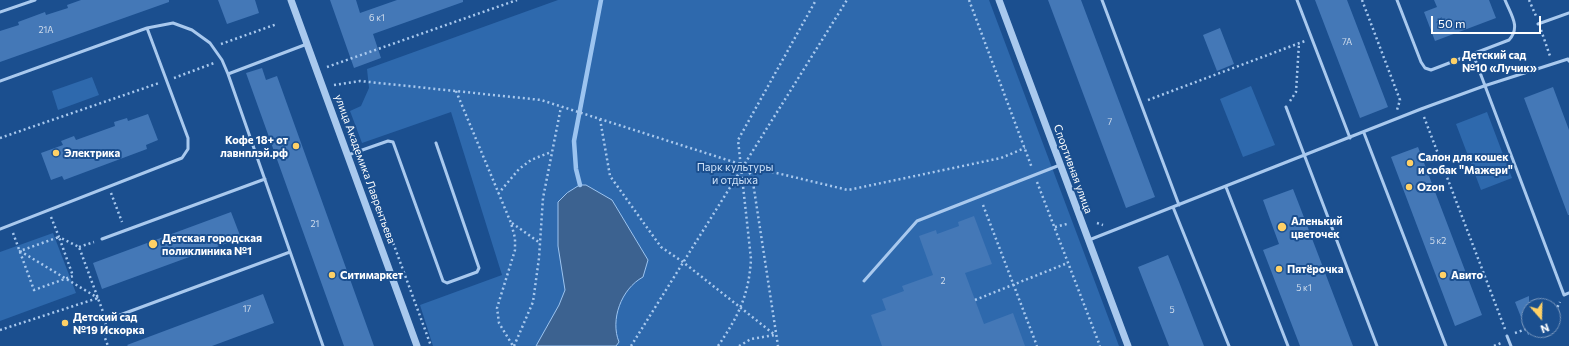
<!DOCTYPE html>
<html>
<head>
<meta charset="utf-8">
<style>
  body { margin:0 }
  #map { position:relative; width:1569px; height:346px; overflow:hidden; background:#1b4f8f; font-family:Commissioner,sans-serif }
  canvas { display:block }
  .north { position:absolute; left:1521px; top:298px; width:40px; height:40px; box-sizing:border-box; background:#1b4f8f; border:1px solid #7695bc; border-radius:50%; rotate:160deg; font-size:11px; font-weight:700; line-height:16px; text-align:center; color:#fff }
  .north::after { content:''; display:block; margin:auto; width:14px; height:18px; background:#ffd166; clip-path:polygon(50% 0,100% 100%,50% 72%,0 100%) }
  .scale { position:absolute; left:1431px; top:16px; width:110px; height:18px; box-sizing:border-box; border:2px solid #fff; border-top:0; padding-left:5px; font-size:12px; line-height:14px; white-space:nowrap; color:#fff; -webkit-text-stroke:3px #1b4f8f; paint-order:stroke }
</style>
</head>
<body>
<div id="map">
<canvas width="1569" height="346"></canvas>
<div class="north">N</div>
<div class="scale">50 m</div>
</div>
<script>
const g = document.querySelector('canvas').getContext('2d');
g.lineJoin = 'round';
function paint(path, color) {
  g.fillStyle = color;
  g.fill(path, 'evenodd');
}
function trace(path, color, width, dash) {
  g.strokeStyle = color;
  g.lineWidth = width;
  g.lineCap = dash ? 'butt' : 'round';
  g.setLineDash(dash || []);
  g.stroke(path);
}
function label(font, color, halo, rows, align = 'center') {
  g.font = font + ' Commissioner,sans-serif';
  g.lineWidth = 4;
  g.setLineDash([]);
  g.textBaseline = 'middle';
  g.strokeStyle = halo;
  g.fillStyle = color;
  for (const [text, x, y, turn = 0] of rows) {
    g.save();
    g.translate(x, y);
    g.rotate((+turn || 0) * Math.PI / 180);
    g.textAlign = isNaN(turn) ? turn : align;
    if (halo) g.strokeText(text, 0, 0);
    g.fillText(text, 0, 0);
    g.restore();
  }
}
const green = new Path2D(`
  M558,0H989L1119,346H433L420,305L502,275L451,112L362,143L350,111L361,106L369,88L367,69Z
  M92,77L99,95L58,110L52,91Z
  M1251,86L1275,145L1243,157L1220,99Z
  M1487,112L1512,178L1481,190L1456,124Z
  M53,233L76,293L0,321V252Z`);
const water = new Path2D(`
  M580,185H586L612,200L648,260L643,277C621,289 610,320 619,342L616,346H536L559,305L565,290L558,246V202L567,193Z`);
const stream = new Path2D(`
  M580,185L576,169L574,141L601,0`);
const building = new Path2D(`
  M81,0H169V2L0,62V31L19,25L18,22L45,12L46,15L68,8L67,5Z
  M218,0H255L259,13L227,24Z
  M330,0H356L360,13L397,0H463V2L373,34L381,58L354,68Z
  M1048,0H1081L1155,197L1126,208Z
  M1315,0H1347L1388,107L1360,118Z
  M1434,0H1489L1496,18L1435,41L1424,12L1437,7Z
  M1220,28L1234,64L1217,71L1203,35Z
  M262,68L266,80L277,76L374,346H344L246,73Z
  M1553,87L1569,130V215H1568L1524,98Z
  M148,114L158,140L146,145L147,149L64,180L62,176L51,180L41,153L63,145L61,141L74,136L76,140L115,126L114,122L127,118L128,121Z
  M1418,147L1482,315L1455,326L1391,157Z
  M1293,189L1300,207L1353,346H1300L1263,250L1279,244L1263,200Z
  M231,212L241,238L102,289L93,263Z
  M974,216L992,264L965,273L984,324L1013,313L1025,346H882L871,315L886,310L882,299L904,291L902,286L933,275L919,236L936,230L937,234L959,226L958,222Z
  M1168,255L1179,282L1204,346H1169L1138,267Z
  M263,294L274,323L212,346H128L127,345Z
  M1529,296V335H1528L1515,302Z`);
const path = new Path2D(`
  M969,0L1032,168
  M1362,0L1400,100L1397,110
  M1529,0L1536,16
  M1541,30L1550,56
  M221,44L277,24
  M327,67L517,0
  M174,78L214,63
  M334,85L360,81L541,100L743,165L848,190L1001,158L1025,148
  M456,91L511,223L515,238V250L497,308L499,323L513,346
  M1148,100L1305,41
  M1290,101L1296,92L1299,43
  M1424,117L1505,329
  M600,119L610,176L661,247L683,262L775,335
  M0,138L159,83
  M743,165L752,176L778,346
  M1037,182L1100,346
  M111,193L122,222
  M498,194L519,169L531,160L551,152
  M983,205L1037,346
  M51,217L59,237L79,247L106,320L105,338L108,346
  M512,223L540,243
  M1097,223L1103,225
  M1055,227L1067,224
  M388,229L431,346
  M13,233L34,290L73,276L59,237L20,251L98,298
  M79,247L94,242
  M975,300L1065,264
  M1553,316L1560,302
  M0,330L98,298
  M1515,333L1529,328
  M514,346L533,302L539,258L543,198L561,107
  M631,346L847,0
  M718,346C738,317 749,295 751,259L738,140L816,0
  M739,346L751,339L775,335
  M1494,346L1501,343`);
const service = new Path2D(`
  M1102,0L1179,205
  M1297,0L1350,138
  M1397,0L1421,62L1425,68L1431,70L1509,40C1521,27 1511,15 1505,0
  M0,12L35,0
  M1538,24L1569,13
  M1473,54L1564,295L1569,293
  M228,74L307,44
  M0,81L147,28L173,23L192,30L210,43L222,60L228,74L323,346
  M1286,107L1377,346
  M1364,133L1446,346
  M348,155L388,141L393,142L443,281L447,283L477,272L479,268L436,143
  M1226,187L1288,346
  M1173,207L1229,346
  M0,229L182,158L188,149V138L147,28
  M102,239L265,179
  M1089,240L1421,109L1484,86L1568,59L1569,61
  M864,281L917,221L1060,165
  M120,315L290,252
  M1507,336L1511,346`);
const tertiary = new Path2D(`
  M291,0L417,346
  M999,0L1128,346`);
const markers = [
  [1454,61,4,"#ffd166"],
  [296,146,4,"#ffd166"],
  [56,153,4,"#ffd166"],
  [1410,163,4,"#ffd166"],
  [1409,187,4,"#ffd166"],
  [1282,227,5,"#ffd166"],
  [153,244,5,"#ffd166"],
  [1279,269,4,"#ffd166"],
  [332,275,4,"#ffd166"],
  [1443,275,4,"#ffd166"],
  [65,323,4,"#ffd166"]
];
const numberNames = [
  ["6 к1",377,18],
  ["21А",46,30],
  ["7А",1347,42],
  ["7",1110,122],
  ["21",315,224],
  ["5 к2",1438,241],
  ["2",943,281],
  ["5 к1",1304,288],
  ["17",247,309],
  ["5",1172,310]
];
const poiNames = [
  ["Детский сад",1462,55],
  ["№10 «Лучик»",1462,68],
  ["Кофе 18+ от",288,140,"right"],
  ["лавнплэй.рф",288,153,"right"],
  ["Электрика",64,153],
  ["Салон для кошек",1418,157],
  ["и собак \"Мажери\"",1418,170],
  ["Ozon",1417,187],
  ["Аленький",1291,221],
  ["цветочек",1291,234],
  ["Детская городская",162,238],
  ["поликлиника №1",162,251],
  ["Пятёрочка",1287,269],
  ["Ситимаркет",340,275],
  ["Авито",1451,275],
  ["Детский сад",73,317],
  ["№19 Искорка",73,330]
];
const parkNames = [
  ["Парк культуры",735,167],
  ["и отдыха",735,180]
];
const streetNames = [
  ["улица Академика Лаврентьева",365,169,70],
  ["Спортивная улица",1073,169,70]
];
paint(green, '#2e69ad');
paint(water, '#3c6290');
trace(water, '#9cc4f0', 1);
trace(stream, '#9cc4f0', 4.5);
paint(building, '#4478b7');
trace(path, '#a9c9ee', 2.5, [2, 3]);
trace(service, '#a9c9ee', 3);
trace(tertiary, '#a9c9ee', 7);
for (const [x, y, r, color] of markers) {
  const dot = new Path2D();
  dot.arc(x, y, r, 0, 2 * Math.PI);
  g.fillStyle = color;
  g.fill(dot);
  trace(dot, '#1b4f8f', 1.5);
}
label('9px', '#d0dded', null, numberNames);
label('bold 11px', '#fff', '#1b4f8f', poiNames, 'left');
label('11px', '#cfe3fa', '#1b4f8f', parkNames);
label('11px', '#fff', '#1b4f8f', streetNames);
</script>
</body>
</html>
